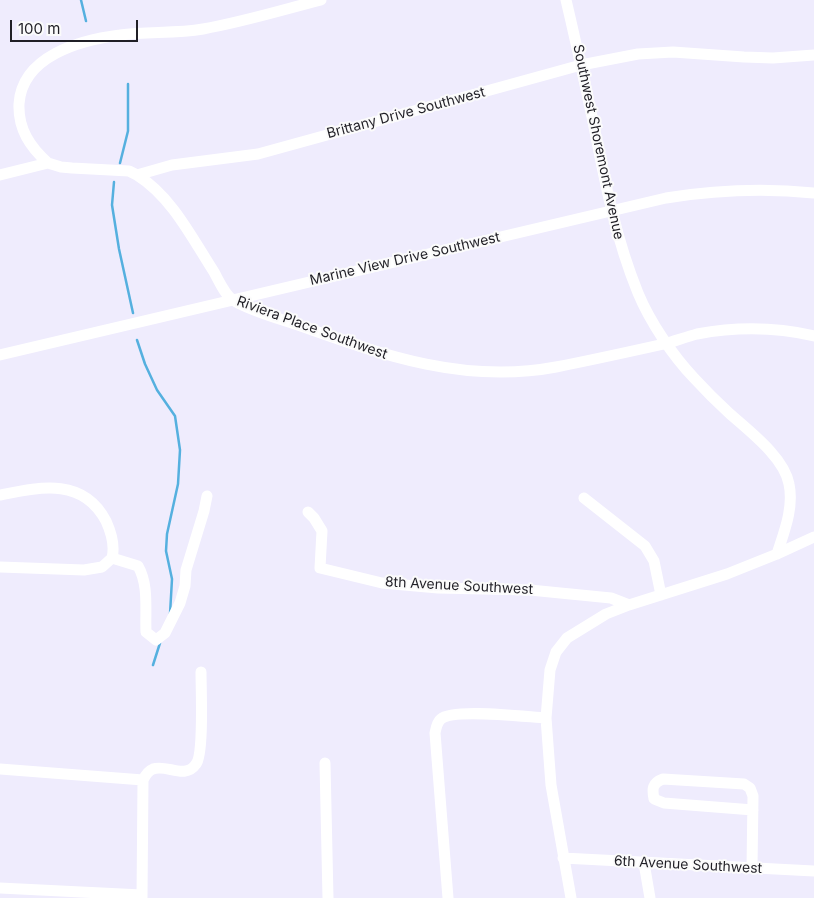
<!DOCTYPE html>
<html>
<head>
<meta charset="utf-8">
<style>
  body { margin:0 }
  #map { position:relative; width:814px; height:898px; overflow:hidden; background:#efecfd; font-family:Inter,sans-serif }
  canvas { display:block }
  .scale { position:absolute; left:10px; top:20px; width:128px; height:22px; box-sizing:border-box; border:2px solid #201f26; border-top:0; padding-left:6px; font-size:15px; line-height:18px; white-space:nowrap; color:#201f26; -webkit-text-stroke:4px #fbfbfb; paint-order:stroke }
</style>
</head>
<body>
<div id="map">
<canvas width="814" height="898"></canvas>
<div class="scale">100 m</div>
</div>
<script>
const g = document.querySelector('canvas').getContext('2d');
g.lineJoin = 'round';
function trace(path, color, width, dash) {
  g.strokeStyle = color;
  g.lineWidth = width;
  g.lineCap = dash ? 'butt' : 'round';
  g.setLineDash(dash || []);
  g.stroke(path);
}
function label(font, color, halo, rows, align = 'center') {
  g.font = font + ' Inter,sans-serif';
  g.lineWidth = 4;
  g.setLineDash([]);
  g.textBaseline = 'middle';
  g.strokeStyle = halo;
  g.fillStyle = color;
  for (const [text, x, y, turn = 0] of rows) {
    g.save();
    g.translate(x, y);
    g.rotate((+turn || 0) * Math.PI / 180);
    g.textAlign = isNaN(turn) ? turn : align;
    if (halo) g.strokeText(text, 0, 0);
    g.fillText(text, 0, 0);
    g.restore();
  }
}
const stream = new Path2D(`
  M81,0L86,21
  M120,163L128,131V84
  M114,182L112,205L119,249L133,313
  M137,340L145,364L157,390L175,416L180,450L178,484L167,534L166,551L172,579L170,614
  M153,665L160,643`);
const minor = new Path2D(`
  M566,0C576,42 585,84 594,126C605,183 616,239 638,293C650,322 673,356 694,378C705,390 717,402 729,413C749,431 784,457 789,484C794,508 784,532 777,554
  M48,163C30,147 18,129 19,104C22,56 80,40 120,35C147,31 175,34 203,29C243,22 282,10 321,0
  M0,175L48,163L61,167L72,168L129,171L137,175L172,165L258,154L581,65L638,54L673,52L744,57L773,58L814,55
  M137,175C172,197 192,238 214,272C219,281 225,295 233,300C250,311 281,319 301,326C385,356 466,384 556,367C592,360 628,352 664,344C675,341 686,337 697,334C735,327 776,327 814,336
  M0,355L666,198C716,190 764,188 814,193
  M0,495C40,487 83,477 106,521C111,532 115,546 112,558
  M584,498L645,546L654,561L661,595
  M308,512L314,518L322,531L320,568L382,583L438,588L530,590L611,598L629,605
  M112,558L138,566C149,585 145,610 146,632L156,640L165,633L180,603L185,586L186,570L204,511L207,496
  M0,567L84,570L102,567L112,558
  M325,763L328,898
  M0,769L143,780
  M143,780C145,776 148,771 153,769C167,764 185,780 196,764C204,754 201,688 201,672
  M563,858L814,871
  M644,863L650,898
  M752,868L753,796L750,788L744,784L663,779C652,783 652,789 654,799L664,803L753,810
  M0,888L142,895
  M142,898L143,780
  M448,898L435,733C436,728 437,722 441,719C453,708 527,717 546,718
  M571,898L551,785L546,718L550,670L556,652L567,638L606,614L629,605L727,574L777,554L814,537`);
const streetNames = [
  ["Brittany Drive Southwest",406,113,-15],
  ["Southwest Shoremont Avenue",598,142,78],
  ["Marine View Drive Southwest",405,259,-13],
  ["Riviera Place Southwest",312,328,20],
  ["8th Avenue Southwest",459,586,3],
  ["6th Avenue Southwest",688,865,3]
];
trace(stream, '#55b0df', 2.5);
trace(minor, '#fff', 11);
label('14px', '#201f26', '#fbfbfb', streetNames);
</script>
</body>
</html>
